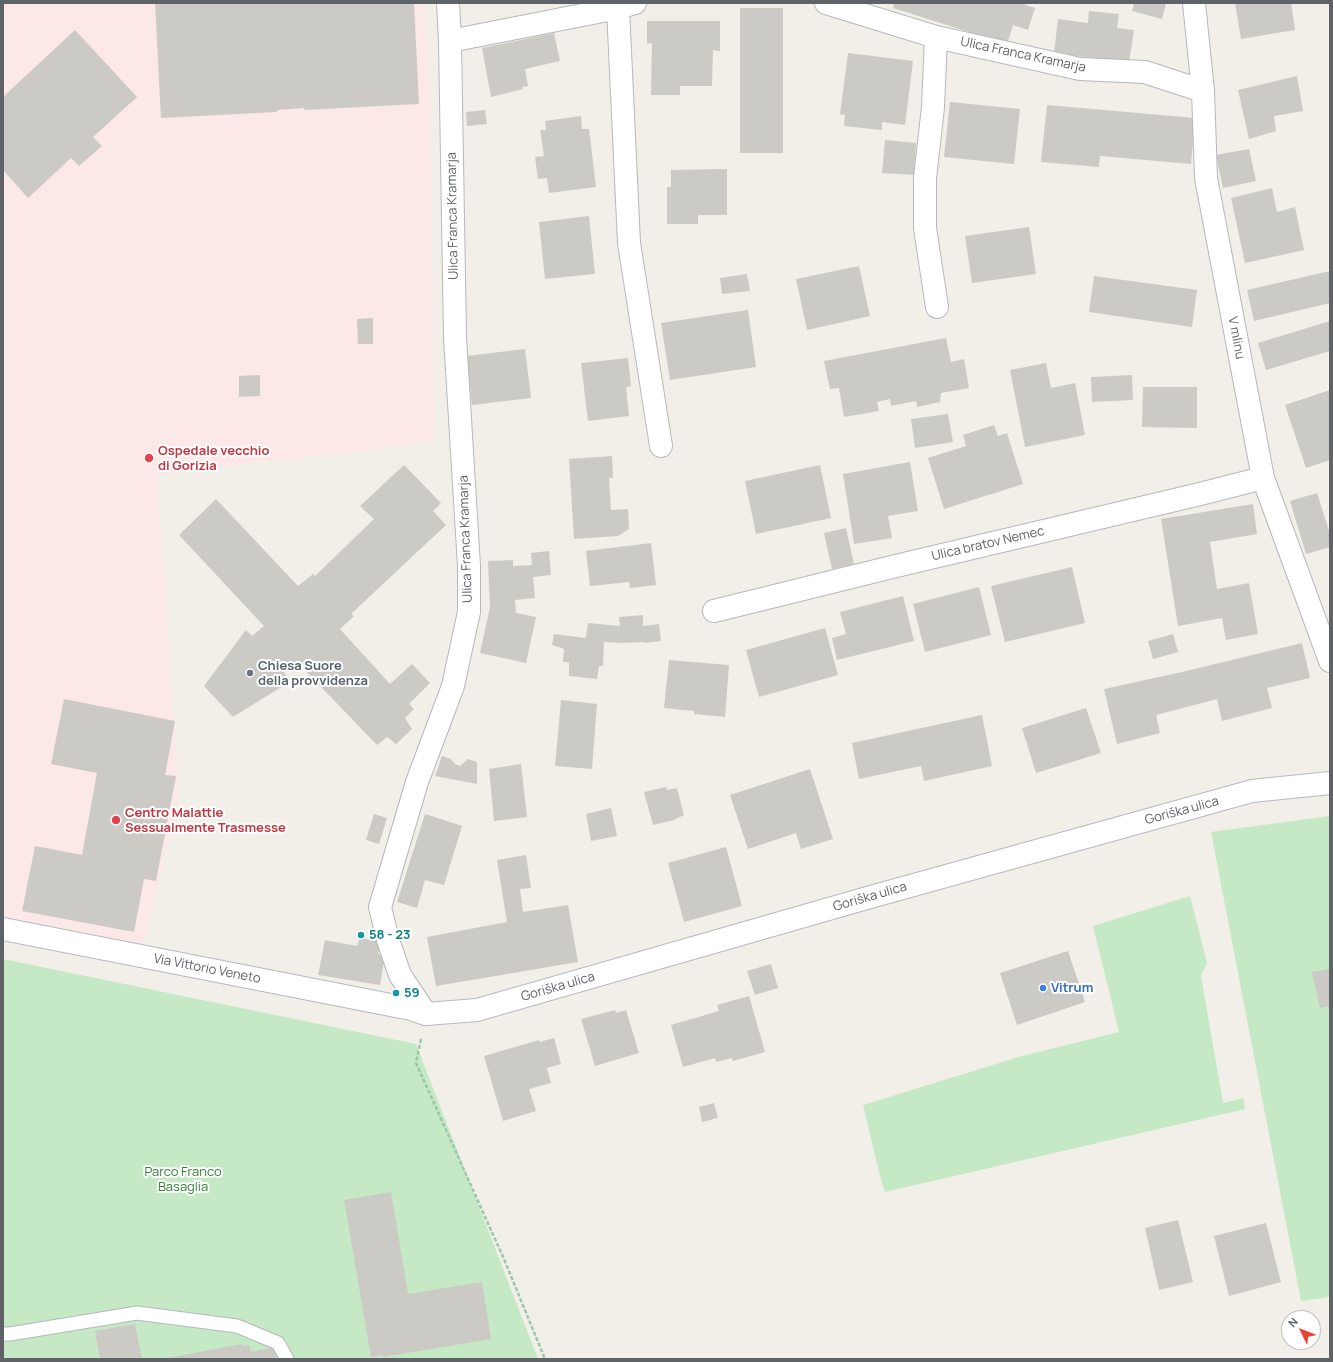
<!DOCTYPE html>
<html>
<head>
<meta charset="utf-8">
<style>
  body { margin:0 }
  #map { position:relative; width:1333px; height:1362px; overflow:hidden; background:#f1efe8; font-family:Manrope,sans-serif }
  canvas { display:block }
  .frame { position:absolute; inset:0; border:4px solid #5f6368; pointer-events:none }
  .north { position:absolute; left:1281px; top:1310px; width:40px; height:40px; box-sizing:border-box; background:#fff; border:1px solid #bfc1c3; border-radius:50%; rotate:313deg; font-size:11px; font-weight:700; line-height:16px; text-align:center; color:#5f6368 }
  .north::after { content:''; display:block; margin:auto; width:14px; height:18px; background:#ea4335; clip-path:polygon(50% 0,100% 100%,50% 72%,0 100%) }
</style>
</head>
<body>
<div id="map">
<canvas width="1333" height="1362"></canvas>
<div class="frame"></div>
<div class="north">N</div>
</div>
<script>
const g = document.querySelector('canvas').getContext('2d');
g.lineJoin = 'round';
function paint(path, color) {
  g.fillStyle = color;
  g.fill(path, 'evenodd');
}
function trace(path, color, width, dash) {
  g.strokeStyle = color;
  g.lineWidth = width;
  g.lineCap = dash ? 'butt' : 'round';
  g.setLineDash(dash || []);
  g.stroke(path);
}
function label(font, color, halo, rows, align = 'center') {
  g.font = font + ' Manrope,sans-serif';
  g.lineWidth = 4;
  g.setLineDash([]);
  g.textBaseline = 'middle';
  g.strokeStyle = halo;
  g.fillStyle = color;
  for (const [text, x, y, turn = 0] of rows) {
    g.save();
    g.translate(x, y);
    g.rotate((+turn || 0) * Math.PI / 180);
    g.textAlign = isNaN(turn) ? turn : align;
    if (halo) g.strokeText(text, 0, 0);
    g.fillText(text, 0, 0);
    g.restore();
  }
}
const medical = new Path2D(`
  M3,3H425L431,138L434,442L157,475L179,793L159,882L143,945L3,916Z`);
const green = new Path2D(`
  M1330,816V1297L1301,1301L1211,832Z
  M1190,896L1207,963L1201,976L1223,1103L1243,1098L1245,1109L885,1192L879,1172L863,1105L1022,1056L1119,1032L1093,926Z
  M3,959L416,1044L538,1359H3Z`);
const building = new Path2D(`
  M155,3H414L419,104L304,110V108L277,110V112L161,118Z
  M894,3H1020L1035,8L1028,30L1013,25L1007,44L893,8Z
  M1134,3H1166L1162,19L1132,11Z
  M1235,3H1291L1295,30L1241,39Z
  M740,8H783V153H740Z
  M1089,11L1119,14L1117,28L1134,30L1129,63L1054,53L1058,19L1088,23Z
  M647,21H720V51L713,50L712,86H680V95H651L652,43L647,44Z
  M75,30L137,97L93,137L102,146L79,166L71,158L28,198L3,170V97Z
  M554,33L560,61L525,69L528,86L522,87L523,89L491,97L482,48Z
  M848,53L913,61L905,125L882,122V130L844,126L845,115L840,114Z
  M1297,76L1303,111L1274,116L1276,131L1249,139L1238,90Z
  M950,102L1020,109L1014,164L944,157Z
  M1047,105L1195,118L1191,164L1100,156L1099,167L1041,162Z
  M485,110L487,124L467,126L466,112Z
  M581,116L582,129H589L596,187L549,193L547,178L538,179L535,157L544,156L540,130H546L545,121Z
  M885,140L916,143L914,175L882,173Z
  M1249,149L1256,181L1223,188L1216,155Z
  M727,169V215H698V224H667V187H671V170Z
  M1272,188L1277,212L1295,207L1304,250L1245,263L1231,198Z
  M589,216L595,274L545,279L539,222Z
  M1029,227L1036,274L972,283L965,236Z
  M859,266L870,316L807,330L796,279Z
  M1330,271V303L1254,321L1247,290Z
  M747,274L750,291L722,294L720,278Z
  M1094,276L1197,290L1192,327L1089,312Z
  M748,310L756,367L670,380L661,323Z
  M373,318V344H358L357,319Z
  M1330,321V351L1266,370L1258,343Z
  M946,338L951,362L964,359L969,388L941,393L940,402L917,407L916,401L891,406L890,399L877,402L879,411L844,417L839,388L830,389L824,361Z
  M525,349L531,398L472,405L466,356Z
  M628,358L631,386L626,387L629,416L588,421L581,363Z
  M1046,363L1051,388L1075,383L1085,435L1025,447L1010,370Z
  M260,375V396L239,397V376Z
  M1132,375L1133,400L1092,402L1091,377Z
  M1143,387H1197V428L1142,427Z
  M1330,390V460L1306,468L1285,405Z
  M948,414L953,442L915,448L911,419Z
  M994,425L998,436L1007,433L1023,484L944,509L928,458L966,446L963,435Z
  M612,456L613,478H609L611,510L628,509L629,529L618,536L574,539L569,459Z
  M910,462L918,511L888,516L892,538L854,544L843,474Z
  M404,465L441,503L433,511L446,525L351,614L354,616L340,629L390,684L412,664L430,683L409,704L414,709L405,718L412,729L396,744L387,737L377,745L297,662L284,673L291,681L233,717L204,686L246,630L252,636L264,626L179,535L216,499L298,586L313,574L315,576L374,519L360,506Z
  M820,465L831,518L756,534L745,481Z
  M1317,493L1330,534V547L1306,554L1290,501Z
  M1253,504L1257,534L1210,542L1217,589L1249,583L1258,634L1226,640L1222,618L1178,626L1161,519Z
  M846,528L854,564L832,569L824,533Z
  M651,543L656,585L630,588L629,582L590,586L586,551Z
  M549,551L551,575L533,577L535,598L515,600L516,613L536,617L526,663L480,653L490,607L488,561L513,560V566L532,565L531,553Z
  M1072,567L1085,623L1005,642L991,586Z
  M979,587L991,635L925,652L913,604Z
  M903,596L914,641L837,660L832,638L846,634L840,612Z
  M643,615V626L659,624L661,641L644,643V642L623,643L604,642L603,666H599L597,679L569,676V662H563L564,649L552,645L554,634L586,638L588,623L620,626L619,617Z
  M825,628L838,675L759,697L746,650Z
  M1173,634L1178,652L1153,659L1148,641Z
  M1302,643L1310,678L1267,688L1272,708L1222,721L1217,699L1156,715L1160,733L1117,744L1104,689L1182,672Z
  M669,660L729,665L725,717L694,714V711L664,708Z
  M64,699L175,721L165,775L176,776L156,881L144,879L134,932L22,911L35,846L82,855L97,773L51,764Z
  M561,700L597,704L592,769L555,766Z
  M1086,708L1101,753L1036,773L1022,728Z
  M982,715L992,766L924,781L921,766L859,779L852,743Z
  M442,756L451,759L455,764L460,766L468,759L477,762V784L435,776Z
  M521,764L527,817L494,821L489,769Z
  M810,769L833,839L801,849L796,833L748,849L730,795Z
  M666,787L667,790L677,788L684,815L674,820L653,825L644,792Z
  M611,808L617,836L591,841L586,814Z
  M374,814L387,818L379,844L366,840Z
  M425,814L462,826L444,885L425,880L417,908L397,902Z
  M726,847L742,906L684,922L668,863Z
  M526,855L531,888L520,889L523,912L568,905L578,962L436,986L427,937L507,922L497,860Z
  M360,938L381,941L378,954L385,955L380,985L318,975L325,940L357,946Z
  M1068,951L1085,1002L1017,1025L1000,973Z
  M771,964L778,988L755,995L747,971Z
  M1330,969V1006L1320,1008L1312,972Z
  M749,996L765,1052L733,1061L732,1058L716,1062L715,1058L683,1067L671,1025L719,1011L717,1005Z
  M615,1010L616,1013L626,1010L639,1053L595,1066L581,1019Z
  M554,1038L561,1064L547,1068L551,1083L529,1089L536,1111L503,1121L484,1056L539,1040L540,1042Z
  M714,1103L718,1118L702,1122L699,1107Z
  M391,1192L408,1294L482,1282L491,1339L383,1357V1355L371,1357L344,1200Z
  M1178,1220L1193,1282L1159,1290L1145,1228Z
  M1266,1223L1281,1282L1229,1296L1214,1236Z
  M135,1324L142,1359H100L95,1331Z
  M242,1344V1346L249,1345L251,1352L274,1347L276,1359H162Z`);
const path = new Path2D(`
  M421,1039L416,1063L504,1259L545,1359`);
const lane = new Path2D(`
  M3,1334H10L137,1313L237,1326L278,1343L287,1359`);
const street = new Path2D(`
  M635,3L618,8L629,243L661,446
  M826,3L936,37L1080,69L1145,72L1203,91
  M1194,3L1203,91L1206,178L1263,478L1330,661
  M936,37L933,107L925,178V228L937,307
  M450,41L618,8
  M714,611L896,566L1196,495L1263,478
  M426,1014L400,975L388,940L380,907L417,782L453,686L469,612V566L455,337L450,41L448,3`);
const secondary = new Path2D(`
  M3,929L411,1009L426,1014L477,1010L867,898L1252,791L1330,783`);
const markers = [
  [149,458,5,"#e0444e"],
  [250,673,4,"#6b7280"],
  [116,820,5,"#e0444e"],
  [361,935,4,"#0f9aa8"],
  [1043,988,4,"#3f7fe0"],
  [396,993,4,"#0f9aa8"]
];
const streetNames = [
  ["Ulica Franca Kramarja",1023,55,12],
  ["Ulica Franca Kramarja",453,216,-91],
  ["V mlinu",1236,338,79],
  ["Ulica Franca Kramarja",466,539,-92],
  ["Ulica bratov Nemec",988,544,-13],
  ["Goriška ulica",1182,811,-15],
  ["Goriška ulica",870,897,-16],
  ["Via Vittorio Veneto",207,969,11],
  ["Goriška ulica",558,987,-16]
];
const healthNames = [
  ["Ospedale vecchio",158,451],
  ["di Gorizia",158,466],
  ["Centro Malattie",125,813],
  ["Sessualmente Trasmesse",125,828]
];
const worshipNames = [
  ["Chiesa Suore",258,666],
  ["della provvidenza",258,681]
];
const cultureNames = [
  ["58 - 23",369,935],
  ["59",404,993]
];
const shopNames = [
  ["Vitrum",1051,988]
];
const parkNames = [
  ["Parco Franco",183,1172],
  ["Basaglia",183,1187]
];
paint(medical, '#fce8e6');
paint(green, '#c5e8c5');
paint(building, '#cccac5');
trace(lane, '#b5b8bc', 15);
trace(street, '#b5b8bc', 24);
trace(secondary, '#b6babf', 24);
trace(path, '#9cc7a9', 2.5, [4, 2]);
trace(lane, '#fff', 13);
trace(street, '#fff', 22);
trace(secondary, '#fff', 22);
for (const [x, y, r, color] of markers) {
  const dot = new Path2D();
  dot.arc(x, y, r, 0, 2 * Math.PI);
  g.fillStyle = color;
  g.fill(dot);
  trace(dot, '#fff', 1.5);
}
label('13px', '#5f6368', '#fff', streetNames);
label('bold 13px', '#be3a42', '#fff', healthNames, 'left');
label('bold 13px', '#5b616d', '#fff', worshipNames, 'left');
label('bold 13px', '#0d838f', '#fff', cultureNames, 'left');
label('bold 13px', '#366cbe', '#fff', shopNames, 'left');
label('13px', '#348238', '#fff', parkNames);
</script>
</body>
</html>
